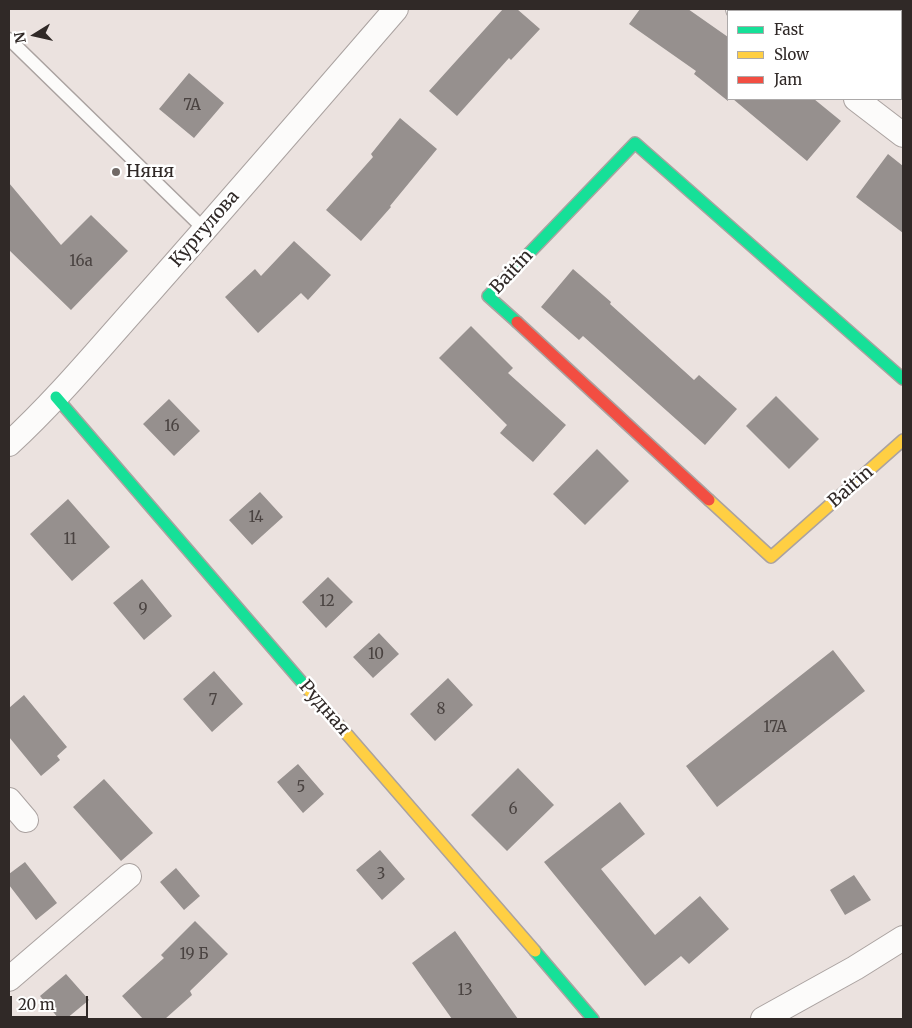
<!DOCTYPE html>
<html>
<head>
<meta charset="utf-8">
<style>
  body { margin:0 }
  #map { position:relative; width:912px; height:1028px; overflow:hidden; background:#ebe2df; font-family:Merriweather,serif }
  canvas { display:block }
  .frame { position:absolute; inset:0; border:10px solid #302927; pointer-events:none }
  .legend { position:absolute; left:727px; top:10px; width:175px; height:90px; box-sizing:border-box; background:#fff; border:1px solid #aca9a9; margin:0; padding:6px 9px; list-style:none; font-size:15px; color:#302927 }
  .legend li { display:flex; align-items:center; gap:10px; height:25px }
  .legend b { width:25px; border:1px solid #aca9a9 }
  .north { position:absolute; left:10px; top:10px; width:50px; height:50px; -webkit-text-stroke:4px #fff; paint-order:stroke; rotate:260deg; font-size:14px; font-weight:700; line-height:20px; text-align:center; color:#302927 }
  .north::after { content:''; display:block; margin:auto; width:18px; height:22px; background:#302927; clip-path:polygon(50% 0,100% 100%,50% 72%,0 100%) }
  .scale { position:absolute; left:10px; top:996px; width:78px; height:22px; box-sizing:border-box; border:2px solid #302927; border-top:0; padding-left:6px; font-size:15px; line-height:18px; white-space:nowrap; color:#302927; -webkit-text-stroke:4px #fff; paint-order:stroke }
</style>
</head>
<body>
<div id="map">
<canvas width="912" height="1028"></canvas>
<div class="frame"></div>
<ul class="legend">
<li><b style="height:6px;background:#16e098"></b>Fast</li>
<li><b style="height:6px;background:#ffcf43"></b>Slow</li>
<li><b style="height:6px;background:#f24e42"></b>Jam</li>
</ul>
<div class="north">N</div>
<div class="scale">20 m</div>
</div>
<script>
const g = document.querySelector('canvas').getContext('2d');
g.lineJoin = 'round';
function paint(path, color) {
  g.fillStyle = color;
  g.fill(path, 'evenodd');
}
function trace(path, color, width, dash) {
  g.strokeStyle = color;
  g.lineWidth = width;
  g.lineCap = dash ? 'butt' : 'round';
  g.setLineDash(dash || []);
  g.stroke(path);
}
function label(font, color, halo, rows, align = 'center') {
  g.font = font + ' Merriweather,serif';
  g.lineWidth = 5;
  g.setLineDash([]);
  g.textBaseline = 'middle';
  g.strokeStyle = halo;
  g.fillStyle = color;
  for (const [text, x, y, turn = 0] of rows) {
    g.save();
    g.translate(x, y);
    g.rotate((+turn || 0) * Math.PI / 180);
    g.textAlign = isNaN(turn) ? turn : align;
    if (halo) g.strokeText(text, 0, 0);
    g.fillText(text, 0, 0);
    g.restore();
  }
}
const building = new Path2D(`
  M503,9H517L540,29L511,60L509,58L457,116L429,91Z
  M640,9H688L728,37V101L694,74L696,71L629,24Z
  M189,73L224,103L194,138L159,109Z
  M733,99H814L841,121L807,161Z
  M400,118L437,149L390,206L391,207L361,241L326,210L373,157L371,154Z
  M888,154L903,166V233L856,197Z
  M9,183L61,245L91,215L128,251L71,310L9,250Z
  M294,241L331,275L308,300L301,293L258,333L225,297L255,269L261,276Z
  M573,269L611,302L610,304L694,380L699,375L737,409L705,445L583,336L579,340L541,307Z
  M471,326L513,368L508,373L566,425L533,462L500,433L507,425L439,358Z
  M776,396L819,439L789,469L746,426Z
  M169,399L200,431L174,456L143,424Z
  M597,449L629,481L585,525L553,494Z
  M260,492L283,517L252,545L229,520Z
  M68,499L110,547L72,581L30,534Z
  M328,577L353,602L326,628L302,602Z
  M142,579L172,616L144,640L113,603Z
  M379,633L399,654L373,678L353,657Z
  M833,650L865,691L717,807L686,766Z
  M214,671L243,704L212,732L183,699Z
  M448,678L473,705L435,741L410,714Z
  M24,695L67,747L57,756L60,760L41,776L9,737V708Z
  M298,764L324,794L303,813L277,782Z
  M518,768L554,805L507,851L471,815Z
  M104,779L153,833L121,861L73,807Z
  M620,802L645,834L601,869L655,935L700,896L729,929L689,964L681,956L645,986L544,862Z
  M380,850L405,879L382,900L356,870Z
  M25,862L57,903L36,920L9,885V874Z
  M176,868L200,896L184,910L160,882Z
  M854,875L871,900L845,915L830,890Z
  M195,921L228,954L190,991L192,995L165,1019H143L122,996L164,958L161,955Z
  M455,931L518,1019H452L412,963Z
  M66,974L89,1000L66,1019H59L40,996Z`);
const lane = new Path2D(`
  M9,39L205,230`);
const street = new Path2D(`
  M738,9L741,11
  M856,99L903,135
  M9,444C59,398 102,345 148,294C231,200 314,104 396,9
  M9,800L26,820
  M9,979L129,876
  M763,1019L855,968L903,938`);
const fast = new Path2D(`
  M517,322L488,296L635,143L903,379
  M56,397L306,687
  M535,951L593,1019`);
const slow = new Path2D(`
  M709,500L771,557L903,440
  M306,687L535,951`);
const jam = new Path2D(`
  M517,322L709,500`);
const markers = [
  [116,172,5,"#716a67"]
];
const numberNames = [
  ["7А",192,106],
  ["16а",81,262],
  ["16",172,427],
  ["14",256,518],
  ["11",70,540],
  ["12",327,602],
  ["9",143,610],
  ["10",376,655],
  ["7",213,701],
  ["8",441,710],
  ["17А",775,728],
  ["5",301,788],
  ["6",513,810],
  ["3",381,875],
  ["19 Б",194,955],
  ["13",465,991]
];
const poiNames = [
  ["Няня",126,172]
];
const streetNames = [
  ["Кургулова",205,229,-49],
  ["Baitin",512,272,-47],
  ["Baitin",851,487,-41],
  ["Рудная",324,708,49]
];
paint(building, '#96908e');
trace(lane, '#aaa2a0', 15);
trace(street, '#aaa2a0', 26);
trace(fast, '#aaa2a0', 14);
trace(slow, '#aaa2a0', 14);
trace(jam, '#aaa2a0', 14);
trace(lane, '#fcfbfa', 12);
trace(street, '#fcfbfa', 24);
trace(fast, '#16e098', 11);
trace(slow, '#ffcf43', 11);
trace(jam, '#f24e42', 11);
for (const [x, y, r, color] of markers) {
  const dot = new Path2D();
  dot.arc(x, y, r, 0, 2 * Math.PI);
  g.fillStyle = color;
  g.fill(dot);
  trace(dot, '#fff', 2);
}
label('15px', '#4a4341', null, numberNames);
label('18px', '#302927', '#fff', poiNames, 'left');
label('18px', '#302927', '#fff', streetNames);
</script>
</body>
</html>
